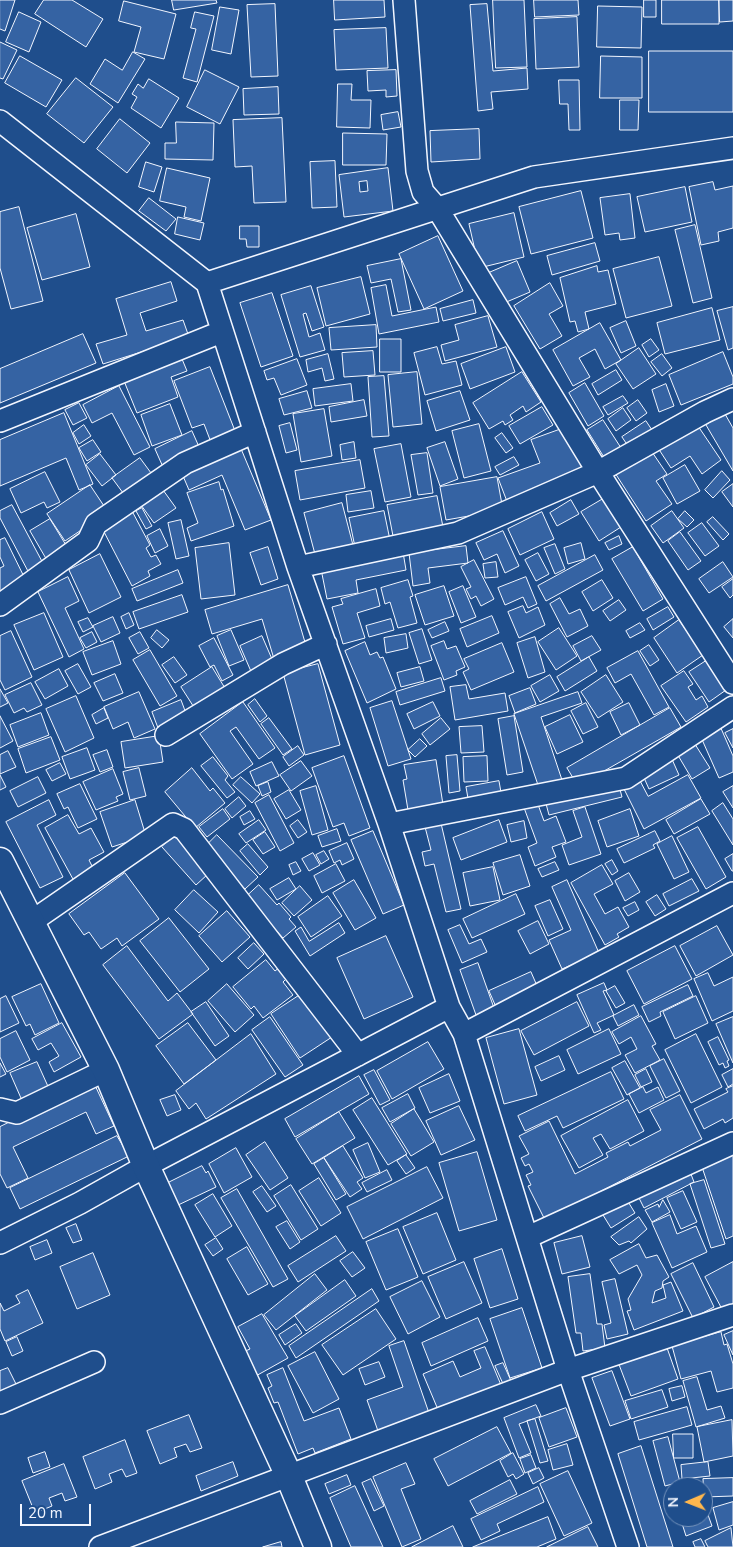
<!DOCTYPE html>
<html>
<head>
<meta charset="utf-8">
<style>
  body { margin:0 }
  #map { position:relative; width:733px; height:1547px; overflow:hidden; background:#1f4e8c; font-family:"Nunito Sans",sans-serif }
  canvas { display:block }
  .north { position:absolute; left:663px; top:1477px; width:50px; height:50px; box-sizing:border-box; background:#1f4e8c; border:1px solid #7391ba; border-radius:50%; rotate:269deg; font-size:14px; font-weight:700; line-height:20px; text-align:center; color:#f2f6ff }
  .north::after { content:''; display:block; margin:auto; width:18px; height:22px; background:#ffb74d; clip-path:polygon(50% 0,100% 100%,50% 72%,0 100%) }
  .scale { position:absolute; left:20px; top:1504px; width:71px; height:22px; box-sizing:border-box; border:2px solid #f2f6ff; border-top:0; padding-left:6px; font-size:15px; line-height:18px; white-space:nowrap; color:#f2f6ff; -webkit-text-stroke:4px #1f4e8c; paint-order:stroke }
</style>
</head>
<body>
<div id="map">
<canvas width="733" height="1547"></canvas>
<div class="north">N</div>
<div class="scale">20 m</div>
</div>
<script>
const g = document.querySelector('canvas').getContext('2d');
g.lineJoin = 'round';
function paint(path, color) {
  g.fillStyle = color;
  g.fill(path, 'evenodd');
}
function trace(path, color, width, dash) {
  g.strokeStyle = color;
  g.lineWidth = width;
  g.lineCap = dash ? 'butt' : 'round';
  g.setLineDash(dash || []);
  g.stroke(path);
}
const building = new Path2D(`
  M0,0H15L5,31L0,29Z
  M44,0H72L103,19L86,47L35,14Z
  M172,0H216L217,3L174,10Z
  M334,0H384L385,17L335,20Z
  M493,0H524L527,67L496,68Z
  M534,0H578L579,15L535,17Z
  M644,0H656V17H644Z
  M662,0H719V24H662Z
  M719,0H733V21L720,22Z
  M124,1L176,14L164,59L134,52L141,27L119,21Z
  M275,4L278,76L251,77L247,5Z
  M487,4L493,71L527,68L528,89L491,92L493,109L478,111L470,5Z
  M598,6L642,7L641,48L597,47Z
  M220,7L239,10L231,54L212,50Z
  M19,12L41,22L29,52L6,42Z
  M195,12L214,16L197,82L183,78L196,29L191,28Z
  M577,17L579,67L536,69L534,19Z
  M386,28L388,68L336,70L334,30Z
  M0,42L17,50L3,79L0,78Z
  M649,51H733V112H649Z
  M133,52L145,59L118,103L90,84L105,59L122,70Z
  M20,56L62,80L46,107L5,83Z
  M601,56L642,57V98H600Z
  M205,70L239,87L220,124L187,107Z
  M396,70L397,96L386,97V90L368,91L367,71Z
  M76,78L113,107L84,143L47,114Z
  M149,79L179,98L161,128L131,108L137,97L132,94L138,84L143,88Z
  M559,80H579L580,130H569L568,104H560Z
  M338,84H352L351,100H371L370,128L337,127Z
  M278,87L279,114L244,115L243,89Z
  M620,100H639L638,130H620Z
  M398,112L401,127L383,130L381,115Z
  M282,118L286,202L254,203L252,166L235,167L233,120Z
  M120,119L150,143L127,173L97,149Z
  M176,122L214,123L213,160L165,159V143H176Z
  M479,129L480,159L431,162L430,131Z
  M343,133L387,134L386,165H343Z
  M335,161L337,207L312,208L310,162Z
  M146,162L162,167L154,192L139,187Z
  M167,168L210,178L201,221L184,217L186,207L160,201Z
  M388,168L393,211L344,217L339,175ZM367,181L368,191L360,192L359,182Z
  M713,182L715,190L733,186V228L718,232L719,241L701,245L689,187Z
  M685,187L692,222L645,232L637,197Z
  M581,191L593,238L531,254L519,207Z
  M630,194L635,238L620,240L619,233L605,235L600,198Z
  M149,198L176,219L166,231L139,211Z
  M19,207L43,301L11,309L0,268V212Z
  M514,213L524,257L479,268L469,224Z
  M76,214L90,267L42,280L27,228Z
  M178,217L204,223L200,240L175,234Z
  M695,225L712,298L693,303L675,230Z
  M240,226H259V247H247L246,239H240Z
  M438,236L463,291L424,309L399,254Z
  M595,243L600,261L552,275L547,256Z
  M659,257L672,306L626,318L613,269Z
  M401,259L411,310L398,312L391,279L371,283L367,266Z
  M517,261L530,292L497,306L484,275Z
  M597,266L598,272L608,270L616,304L585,312L589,329L578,332L575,321L570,322L560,278Z
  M361,277L370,314L326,326L317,288Z
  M171,282L177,301L140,313L146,331L183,320L189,337L103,364L96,344L127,335L116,299Z
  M550,283L563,306L549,314L562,336L540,349L514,306Z
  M386,285L392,316L436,307L439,322L379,334L371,288Z
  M311,286L324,327L312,331L306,313L303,314L309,337L320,333L325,350L300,357L281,295Z
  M272,293L293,356L261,367L240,303Z
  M473,300L476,313L443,321L440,309Z
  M733,307V348L728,350L717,311Z
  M712,308L720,340L665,354L657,323Z
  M488,316L497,347L445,361L441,345L459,340L455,325Z
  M626,321L636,346L621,353L610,328Z
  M600,323L621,360L605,369L595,349L579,358L590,377L573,386L553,350Z
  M376,325L377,347L331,350L329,328Z
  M83,334L96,363L0,403V369Z
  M380,339H401V372H380Z
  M651,339L659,350L649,357L642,345Z
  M437,347L442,364L456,361L462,385L425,395L414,353Z
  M506,347L515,372L470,389L461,364Z
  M639,348L656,374L633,389L616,364Z
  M373,351L375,375L344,377L342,353Z
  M723,352L733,377V384L681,405L669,375Z
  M328,354L334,379L325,381L322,368L308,372L306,360Z
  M662,354L672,368L662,376L651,362Z
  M182,359L187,371L171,377L178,397L137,413L124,381Z
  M297,359L307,385L281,395L274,378L267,380L264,371Z
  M210,367L237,436L212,445L204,424L192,428L174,381Z
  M616,370L622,380L598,395L592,384Z
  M417,372L422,424L393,427L388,375Z
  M522,372L541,402L526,412L523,406L510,415L513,420L505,425L503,421L489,429L473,403Z
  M384,376L389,436L372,437L368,377Z
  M585,383L604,416L588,426L569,393Z
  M351,384L353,401L315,406L313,389Z
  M666,384L674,406L659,412L652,390Z
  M119,386L150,447L134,455L112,413L92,423L83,405Z
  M307,391L312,408L284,415L279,399Z
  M460,391L470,420L436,431L427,401Z
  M623,396L628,403L608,415L603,407Z
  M364,400L367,416L331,422L329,407Z
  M638,400L647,413L636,421L627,408Z
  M79,403L87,418L73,425L65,410Z
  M170,404L182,435L152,446L141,415Z
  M542,407L553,425L520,444L509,426Z
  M623,408L631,420L616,431L608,419Z
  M324,409L332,456L301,462L293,414Z
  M64,413L93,484L79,490L66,458L0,486V440Z
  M725,414L733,428V471L706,425Z
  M603,420L623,451L607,462L587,430Z
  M646,421L656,436L632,452L622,437Z
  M290,423L297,450L286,453L279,426Z
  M696,423L721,460L702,474L690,456L671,468L658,448Z
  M479,424L491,471L464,478L452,431Z
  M84,425L91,436L79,444L73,433Z
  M567,427L585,475L508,504L498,478L540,463L531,440Z
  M192,431L200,449L163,467L155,449Z
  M502,433L513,448L506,453L495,438Z
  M93,440L101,452L87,461L79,448Z
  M354,442L356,458L342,460L340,445Z
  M445,442L458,479L440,486L427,448Z
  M239,444L271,520L245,530L222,475L189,490L180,469Z
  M401,444L411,497L385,502L374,449Z
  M650,449L667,474L656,481L672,504L646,521L615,473Z
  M427,453L433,493L418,495L411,455Z
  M100,454L116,475L102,486L86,465Z
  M514,457L519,465L500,475L495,467Z
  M140,458L154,477L126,497L112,478Z
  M360,460L365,488L300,500L295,471Z
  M685,465L700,491L677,504L663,478Z
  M722,471L730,480L713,498L705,490Z
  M45,472L60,502L47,508L44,502L21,513L10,489Z
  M497,477L503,510L446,520L440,487Z
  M219,482L221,490L223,489L234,526L191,541L187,528L198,523L187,493Z
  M733,484V507L722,492Z
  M90,485L108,512L65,541L47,514Z
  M163,490L176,508L154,523L141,505Z
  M371,491L374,508L348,512L346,495Z
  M437,496L443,527L393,536L387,505Z
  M603,499L621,527L599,541L581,512Z
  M571,500L579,514L557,526L550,513Z
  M342,503L354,549L316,558L304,513Z
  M12,505L45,567L30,575L0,518V511Z
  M142,508L152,526L146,529L136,511Z
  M132,511L150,545L146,548L151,557L156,555L161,564L148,571L150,576L132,586L102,528Z
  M384,511L391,545L356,552L349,518Z
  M672,511L684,528L663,543L651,526Z
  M685,511L694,520L687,527L678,519Z
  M542,512L554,539L520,555L508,529Z
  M713,517L729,534L723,540L707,522Z
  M50,519L69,550L48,562L30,531Z
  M181,520L189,556L176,559L168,523Z
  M702,523L719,546L705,556L688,533Z
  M160,529L168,546L155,553L147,536Z
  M503,531L519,566L505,573L497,554L484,560L476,543Z
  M680,532L701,561L688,570L668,541Z
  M619,536L622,544L609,550L605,543Z
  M5,538L30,589L0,603V568L4,566L0,557V540Z
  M229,543L235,595L201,599L195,548Z
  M581,543L585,559L568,564L564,548Z
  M555,544L565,569L555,574L544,548Z
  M466,546L468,563L428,568L430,583L413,586L409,553Z
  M268,547L278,579L261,585L250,553Z
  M633,547L663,599L643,611L612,559Z
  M403,552L406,570L356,580L358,593L327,599L321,569Z
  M538,553L549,574L536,581L525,560Z
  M100,554L121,597L89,613L69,570Z
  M595,555L603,570L546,601L538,586Z
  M474,560L494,599L481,606L476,596L471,599L466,589L471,587L461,567Z
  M496,562L498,577L485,578L483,564Z
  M723,562L733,577L709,593L699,579Z
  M178,570L183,583L137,601L132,589Z
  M68,577L79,601L65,608L84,649L69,657L38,592Z
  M526,577L537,604L528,608L523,597L505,605L498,588Z
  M733,579V595L730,598L722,587Z
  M408,580L413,596L410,597L417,623L398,628L390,602L385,604L381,588Z
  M602,580L613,598L593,611L582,592Z
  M288,585L307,649L274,659L262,619L212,634L205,610Z
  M444,586L454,616L425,625L415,595Z
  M463,586L476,617L461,623L449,592Z
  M376,589L380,606L357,613L365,638L343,644L332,607L343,604L341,599Z
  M182,595L188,612L139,629L133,612Z
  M560,598L569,614L580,609L588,626L567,637L550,604Z
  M619,600L626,610L610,621L603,611Z
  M523,606L526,613L538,607L545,625L519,638L508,612Z
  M668,607L674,617L653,630L647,619Z
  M44,613L63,657L34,670L14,625Z
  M129,613L134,625L126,629L121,617Z
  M492,616L499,633L467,647L460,629Z
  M113,617L120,633L101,642L93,626Z
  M88,618L93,627L83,632L78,622Z
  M391,619L394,630L369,637L366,626Z
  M733,619V638L724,627Z
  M679,620L703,655L677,673L654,638Z
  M445,622L449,631L432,638L428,630Z
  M640,623L645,630L630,638L626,631Z
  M559,628L577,656L556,670L538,642Z
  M422,629L432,660L419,664L409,633Z
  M157,630L169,640L162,648L151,638Z
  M231,630L244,660L229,666L217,636Z
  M11,631L32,677L5,690L0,680V636Z
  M92,632L97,642L86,648L80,638Z
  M140,632L149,648L138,654L129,638Z
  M406,634L408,648L386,653L384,638Z
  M262,636L275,666L253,676L240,646Z
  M592,636L601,650L581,661L573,646Z
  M535,637L545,672L528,678L517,643Z
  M214,638L233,675L222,681L214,665L210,667L199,646Z
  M113,641L121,664L92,675L83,652Z
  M444,641L447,649L456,646L465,667L456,671L457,675L444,680L431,646Z
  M365,642L370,655L377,652L380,658L383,657L396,689L367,703L345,651Z
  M502,643L514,672L471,690L463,672L469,669L464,659Z
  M649,645L659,660L650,666L640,651Z
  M150,650L177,696L160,706L133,660Z
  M638,651L669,707L654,715L631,674L615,683L607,668Z
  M174,657L187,675L175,683L162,665Z
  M589,657L597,671L565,691L557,677Z
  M706,661L726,690L709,702L689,672Z
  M78,664L91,687L78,694L65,671Z
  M318,664L340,745L305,755L283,673Z
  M212,667L228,693L197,712L181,687Z
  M420,667L424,681L401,687L397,673Z
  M59,669L68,686L45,699L35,682Z
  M684,671L693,684L688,687L696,700L702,696L708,707L686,722L661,686Z
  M115,674L123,693L103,701L94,683Z
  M550,675L559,691L540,702L531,686Z
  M606,675L623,702L598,718L581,692Z
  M441,678L445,691L400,705L396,692Z
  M31,683L42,705L27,712L24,708L14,713L5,695Z
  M466,685L469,699L505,693L508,711L455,720L450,687Z
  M530,688L536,704L515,713L509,696Z
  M0,689L8,703L0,707Z
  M139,692L155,729L134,738L128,722L113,729L104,707Z
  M578,692L582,703L541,717L562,780L539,788L514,714Z
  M76,696L94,738L65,752L46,709Z
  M255,699L267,716L260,722L248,705Z
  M181,700L187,716L158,728L152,712Z
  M392,701L411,759L388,766L370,708Z
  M243,702L275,748L259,759L236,727L230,731L253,764L232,779L200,734Z
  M433,702L440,716L414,729L407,714Z
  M586,703L598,727L583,734L571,711Z
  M629,703L640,725L621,735L610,712Z
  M104,708L108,718L96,724L92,715Z
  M670,708L681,727L578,786L567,768Z
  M41,713L49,735L18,747L10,725Z
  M570,715L583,742L557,754L545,727Z
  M0,716L13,741L0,748Z
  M514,716L523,772L507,775L498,719Z
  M269,718L292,749L283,755L261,724Z
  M441,718L450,729L430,745L422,734Z
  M482,726L484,752L461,753L459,727Z
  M720,726L733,756V772L719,778L700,735Z
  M733,729V748L725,733Z
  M159,736L163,762L125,768L121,742Z
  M51,737L60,760L26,773L18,749Z
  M420,739L427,746L415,757L408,750Z
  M693,741L710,768L692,779L676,752Z
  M298,746L304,755L289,766L283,757Z
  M87,748L95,770L70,779L62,757Z
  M107,750L113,767L100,772L93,755Z
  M8,751L16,767L0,774V755Z
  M457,755L460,791L449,793L446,756Z
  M344,756L370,828L349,836L344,823L333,827L312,768Z
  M487,756L488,781L464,782L463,757Z
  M213,757L228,776L225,780L235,792L227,798L201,766Z
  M671,757L679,775L649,789L641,771Z
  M436,760L444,811L408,810L403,780L407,779L404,765Z
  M301,761L312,776L291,791L280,775Z
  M272,762L279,776L256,786L250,772Z
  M60,763L66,774L52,781L46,770Z
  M139,768L146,796L130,800L123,772Z
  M192,768L210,791L213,788L225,803L195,828L165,792Z
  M113,769L123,794L116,797L118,801L96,810L83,782Z
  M0,775L6,787L0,790Z
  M688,775L701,798L644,829L622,785L638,777L648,796Z
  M38,777L46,793L18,807L10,791Z
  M241,777L260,794L252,803L233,785Z
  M499,781L502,798L469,804L466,787Z
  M268,782L271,792L262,796L258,786Z
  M618,782L622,797L549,815L545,800Z
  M80,784L97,819L78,828L68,807L64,809L57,794Z
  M316,786L328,830L312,835L300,791Z
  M733,786V808L723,792Z
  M289,790L301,810L286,819L274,799Z
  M269,795L294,843L280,851L255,803Z
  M239,797L246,806L232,818L225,809Z
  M536,799L544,821L556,816L566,842L552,847L556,857L535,866L528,847L537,843L523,805Z
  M701,799L710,814L674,834L666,820Z
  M49,800L56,815L37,825L63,877L40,888L6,822Z
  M135,800L146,836L112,847L100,812Z
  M723,803L733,819V845L712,811Z
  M585,807L601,854L569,865L562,845L582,837L573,811Z
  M223,809L230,819L207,837L199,827Z
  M630,809L639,836L607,847L598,821Z
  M250,811L255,819L244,825L240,817Z
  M68,815L79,834L91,828L104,852L89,860L94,870L74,881L45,828Z
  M440,819L461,909L446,912L434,864L425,866L422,852L431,850L424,823Z
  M259,820L266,830L246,843L239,834Z
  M298,820L307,832L298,838L290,826Z
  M499,820L507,842L461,860L453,838Z
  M524,821L527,838L511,842L507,825Z
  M698,827L726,877L706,889L677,838Z
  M337,829L341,841L322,847L318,836Z
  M373,831L404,905L383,914L351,840Z
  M655,831L660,841L653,845L655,848L624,863L617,849Z
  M265,832L275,847L263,854L253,840Z
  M174,835L208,874L196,885L162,847Z
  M217,835L258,877L245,889L205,847Z
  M672,836L689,872L674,879L657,844Z
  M347,843L354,859L342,865L340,860L334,863L329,851Z
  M248,844L268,867L260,875L240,851Z
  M324,851L329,859L321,864L316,855Z
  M313,853L320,865L309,871L302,859Z
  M733,854V871H732L725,859Z
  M520,855L530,886L503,895L493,863Z
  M612,860L618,871L612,875L605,864Z
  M296,862L301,871L293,875L289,865Z
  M555,862L559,870L542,877L538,869Z
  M336,864L345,881L322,893L314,876Z
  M602,865L613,884L594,894L605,914L618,907L629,927L617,934L619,937L605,945L571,883Z
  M493,867L500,900L470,906L463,873Z
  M125,873L159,919L122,946L117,938L101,949L89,932L84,935L69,914Z
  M629,873L640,892L625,901L615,881Z
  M289,878L296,889L277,900L270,889Z
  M692,879L699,891L669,906L663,894Z
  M354,880L376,918L355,930L333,893Z
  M567,880L599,953L562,969L549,940L571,930L552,887Z
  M259,885L277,905L279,903L291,917L289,919L296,927L283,938L246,897Z
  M300,886L312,900L294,916L282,903Z
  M194,890L218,912L199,933L175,910Z
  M516,894L525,914L472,938L463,919Z
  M657,895L666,909L655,916L646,902Z
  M328,896L342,916L311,937L298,917Z
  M550,900L563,929L548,936L535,906Z
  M635,902L639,910L628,916L623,908Z
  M227,911L250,937L222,962L199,936Z
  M169,918L209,969L180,992L140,941Z
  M538,921L549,944L530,954L518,931Z
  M339,923L345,933L310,956L295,931L301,927L309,941Z
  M460,925L469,944L481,939L487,952L462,963L448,930Z
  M717,926L733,955L696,976L680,946Z
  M386,936L413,997L364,1019L337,958Z
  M254,943L264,954L248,969L238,958Z
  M127,946L168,1001L177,993L193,1014L159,1039L103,965Z
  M675,946L692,979L644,1004L627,971Z
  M266,960L275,971L281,966L289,976L283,982L293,995L263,1018L254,1006L251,1009L233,987Z
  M478,963L494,1008L476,1015L460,970Z
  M531,972L538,988L496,1007L489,991Z
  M708,973L714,986L733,977V1011L712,1021L694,979Z
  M604,983L607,990L603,991L614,1015L597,1023L601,1030L594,1033L577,995Z
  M41,984L59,1023L35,1035L30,1024L26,1026L12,997Z
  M227,984L254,1015L235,1032L208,1001Z
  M688,985L693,996L660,1012L661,1016L649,1022L642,1007Z
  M615,986L625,1003L616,1008L606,991Z
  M303,993L332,1037L300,1058L271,1014Z
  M6,996L19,1023L0,1032V999Z
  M696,996L708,1023L675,1039L663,1012Z
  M206,1002L229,1036L215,1046L191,1012Z
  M577,1002L589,1026L534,1055L521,1031Z
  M634,1005L639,1015L618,1026L613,1016Z
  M641,1016L656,1044L652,1046L660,1060L635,1073L625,1055L637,1049L631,1037L619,1044L612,1032Z
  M270,1017L303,1065L285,1077L252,1030Z
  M733,1017V1063L716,1024Z
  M62,1023L81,1057L54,1072L49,1062L59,1056L51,1043L38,1050L32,1039Z
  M188,1023L216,1060L184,1084L156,1046Z
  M519,1029L537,1095L504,1104L486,1038Z
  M609,1029L621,1054L578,1074L567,1050Z
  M16,1031L30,1060L7,1072L0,1057V1039Z
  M251,1034L276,1074L206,1119L196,1103L189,1109L176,1091Z
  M696,1034L722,1087L691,1103L665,1050Z
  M718,1037L729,1060L727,1061L729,1066L725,1068L723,1063L719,1065L708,1042Z
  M428,1042L444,1069L392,1099L377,1071Z
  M559,1056L565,1070L541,1081L535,1067Z
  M664,1059L680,1091L666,1098L650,1066Z
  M625,1061L640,1088L627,1095L612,1068Z
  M37,1062L51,1093L24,1105L10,1073Z
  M0,1063L6,1074L0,1077Z
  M646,1069L652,1082L641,1087L635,1075Z
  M733,1069V1084L728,1087L722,1075Z
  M374,1070L390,1100L380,1105L364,1075Z
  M611,1072L624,1099L563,1128L557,1116L525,1131L518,1116Z
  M449,1074L460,1101L430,1113L419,1088Z
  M359,1076L369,1094L295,1137L285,1119Z
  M93,1081L114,1126L96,1134L86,1112L13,1147L28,1178L7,1188L0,1174V1127Z
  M733,1086V1118L725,1123L723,1119L704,1129L694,1109L728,1092L726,1089Z
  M643,1087L646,1093L658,1087L664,1100L639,1113L629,1094Z
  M408,1094L415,1108L390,1122L382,1108Z
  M175,1095L181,1110L167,1116L160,1100Z
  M680,1095L702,1139L545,1220L528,1186L531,1185L526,1175L533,1172L529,1164L525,1166L521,1158L529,1154L519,1136L549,1121L575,1174L608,1157L606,1153L628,1142L630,1146L661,1130L650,1110Z
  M372,1098L407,1154L388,1165L353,1110Z
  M628,1100L644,1131L610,1149L601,1134L593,1138L603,1155L579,1168L561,1136Z
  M459,1106L475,1140L441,1155L426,1121Z
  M414,1109L434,1142L411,1156L391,1124Z
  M339,1112L355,1138L312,1164L296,1139Z
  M117,1136L129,1156L20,1209L10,1188Z
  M265,1142L288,1178L270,1190L246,1155Z
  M368,1143L380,1172L365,1178L353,1150Z
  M343,1146L363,1178L357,1182L362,1189L350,1197L324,1158Z
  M236,1148L252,1177L224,1193L209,1164Z
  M733,1150V1236L726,1239L700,1161Z
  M477,1152L497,1220L459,1231L439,1163Z
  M406,1155L415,1168L406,1174L397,1161Z
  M324,1158L346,1194L336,1200L314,1164Z
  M202,1166L206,1173L208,1171L216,1187L174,1207L164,1185Z
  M427,1167L443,1198L363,1239L347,1207Z
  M689,1169L694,1182L644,1208L638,1196Z
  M387,1170L392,1180L367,1192L362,1183Z
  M319,1178L341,1213L321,1226L299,1191Z
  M704,1180L725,1244L711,1248L690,1184Z
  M291,1185L318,1229L301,1240L274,1196Z
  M262,1186L276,1206L267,1212L253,1192Z
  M237,1189L288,1279L273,1287L221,1198Z
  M683,1191L697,1222L681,1229L667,1198Z
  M213,1194L232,1226L215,1237L195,1205Z
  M627,1200L635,1213L611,1228L603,1215Z
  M663,1200L670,1212L652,1222L645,1210L658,1204L659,1207Z
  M437,1213L456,1260L423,1274L403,1227Z
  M670,1215L677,1234L696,1226L707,1252L672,1268L652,1223Z
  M639,1217L647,1229L631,1243L629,1241L619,1245L611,1237Z
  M287,1221L300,1242L290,1249L276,1227Z
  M76,1224L82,1240L73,1243L66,1228Z
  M398,1229L418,1277L386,1290L366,1242Z
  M336,1236L346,1251L298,1282L288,1266Z
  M582,1236L590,1267L562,1274L554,1243Z
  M216,1238L223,1249L213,1256L205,1245Z
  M47,1240L52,1253L35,1260L30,1247Z
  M639,1244L646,1258L657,1255L669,1277L663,1281L662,1288L655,1291L652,1303L666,1298L663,1285L671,1282L683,1311L634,1330L627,1311L631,1310L628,1299L642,1275L637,1265L619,1274L610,1260Z
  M247,1247L268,1284L248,1295L227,1259Z
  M502,1249L518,1299L490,1308L474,1259Z
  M353,1252L365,1268L352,1277L340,1261Z
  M93,1253L110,1295L77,1309L60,1267Z
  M464,1262L482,1303L446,1319L428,1277Z
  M733,1262V1305L723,1311L705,1277Z
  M693,1263L714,1307L693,1318L671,1274Z
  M315,1274L327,1290L276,1330L264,1315Z
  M590,1274L597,1324H602L605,1348L583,1351L581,1333H576L568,1277Z
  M615,1279L628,1334L607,1339L604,1325L611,1323L602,1282Z
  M345,1280L356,1296L306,1331L295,1316Z
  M422,1281L440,1317L408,1334L390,1297Z
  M372,1289L379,1301L296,1358L289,1346Z
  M28,1290L43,1323L5,1341L0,1329V1303L4,1311L20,1303L16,1296Z
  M522,1308L542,1368L510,1378L490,1319Z
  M376,1309L396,1339L343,1375L322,1345Z
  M262,1314L288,1358L254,1377L241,1353L250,1349L238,1327Z
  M478,1318L488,1341L431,1366L422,1343Z
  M296,1324L302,1333L285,1345L279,1335Z
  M733,1331V1355L724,1335Z
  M721,1332L724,1345L727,1344L733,1364V1388L717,1392L711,1371L681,1379L672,1346Z
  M17,1337L23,1351L12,1356L6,1342Z
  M404,1341L429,1413L378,1431L367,1400L403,1387L389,1346Z
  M666,1345L678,1379L631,1396L618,1362Z
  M485,1347L501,1385L439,1412L423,1374L453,1361L460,1377L481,1368L474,1351Z
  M315,1352L339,1399L313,1413L288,1366Z
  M379,1362L385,1377L365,1385L359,1369Z
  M503,1363L512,1383L504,1386L495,1366Z
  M8,1368L18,1388L0,1397V1371Z
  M283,1368L304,1421L339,1408L351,1439L315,1453L313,1448L298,1454L278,1402L274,1403L268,1388L272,1386L267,1375Z
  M612,1371L630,1419L610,1426L592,1378Z
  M697,1377L707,1410L721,1406L725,1418L696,1427L683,1381Z
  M682,1386L685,1397L672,1401L669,1389Z
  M662,1390L668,1407L631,1419L625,1401Z
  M536,1405L541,1416L519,1424L531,1453L519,1458L504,1418Z
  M687,1407L692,1425L639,1440L634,1422Z
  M566,1408L577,1437L549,1447L539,1418Z
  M189,1415L202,1448L190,1452L186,1444L174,1448L177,1457L160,1464L147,1431Z
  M535,1419L548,1461L540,1463L527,1421Z
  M732,1420L733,1456L704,1462L697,1427Z
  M497,1427L511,1453L448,1486L434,1459Z
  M673,1434H693V1458H674Z
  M668,1437L680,1482L665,1486L653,1441Z
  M125,1440L137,1473L126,1477L122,1469L109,1474L112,1482L95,1489L83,1457Z
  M567,1444L573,1465L553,1470L548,1450Z
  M641,1446L673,1547H647L618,1454Z
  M45,1452L50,1467L33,1473L28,1458Z
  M513,1453L524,1474L516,1479L513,1474L508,1477L500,1461Z
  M531,1455L536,1468L525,1473L520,1459Z
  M233,1462L238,1476L201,1491L196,1476Z
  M708,1462L710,1476L682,1479L681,1465Z
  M406,1463L415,1484L401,1489L421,1539L402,1547L373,1477Z
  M64,1464L77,1497L65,1501L62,1493L49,1498L52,1506L35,1513L22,1481Z
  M539,1468L544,1478L533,1484L528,1473Z
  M568,1471L592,1523L564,1536L540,1484Z
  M347,1475L351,1485L329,1494L325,1484Z
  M733,1478V1496L704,1497L703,1479Z
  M371,1479L384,1506L374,1511L362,1483Z
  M510,1480L517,1494L477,1514L470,1501Z
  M355,1486L383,1547H351L330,1498Z
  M538,1487L544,1502L497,1524L500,1531L481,1540L471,1519Z
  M703,1501L712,1526L686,1536L680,1517H703Z
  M733,1502V1525L719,1530L713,1508Z
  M548,1517L556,1539L537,1547H473Z
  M453,1526L463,1547H412Z
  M588,1527L598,1547H547Z
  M731,1528L733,1547H708L705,1541Z
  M701,1539L705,1547H695L693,1542Z
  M281,1542L282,1547H263Z`);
const minor = new Path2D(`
  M404,0L417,171L423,192L437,208L598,472L733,683
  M0,121L207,283L298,567L389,824L449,1007L464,1034L568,1370L628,1547
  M207,283L534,177L733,148
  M0,421L221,332
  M298,567L458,533L598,472L705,412L733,399
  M0,605L88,541L96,524L185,463L255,432
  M166,735L283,664L326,644
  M389,824L626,778L733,707
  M31,922L173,824L184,829L358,1055
  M464,1034L733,893
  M0,1109L17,1113L106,1070
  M528,1237L733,1143
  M0,1243L80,1203L146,1166L449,1007
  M0,1403L94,1362
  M100,1547L568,1370L733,1315`);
const tertiary = new Path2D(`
  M0,861L106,1070L146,1166L288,1474L318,1547`);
paint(building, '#3563a3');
trace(building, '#f2f6ff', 1);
trace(minor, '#f2f6ff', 24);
trace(tertiary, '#f2f6ff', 29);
trace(minor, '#1f4e8c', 21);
trace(tertiary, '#1f4e8c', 26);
</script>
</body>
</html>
